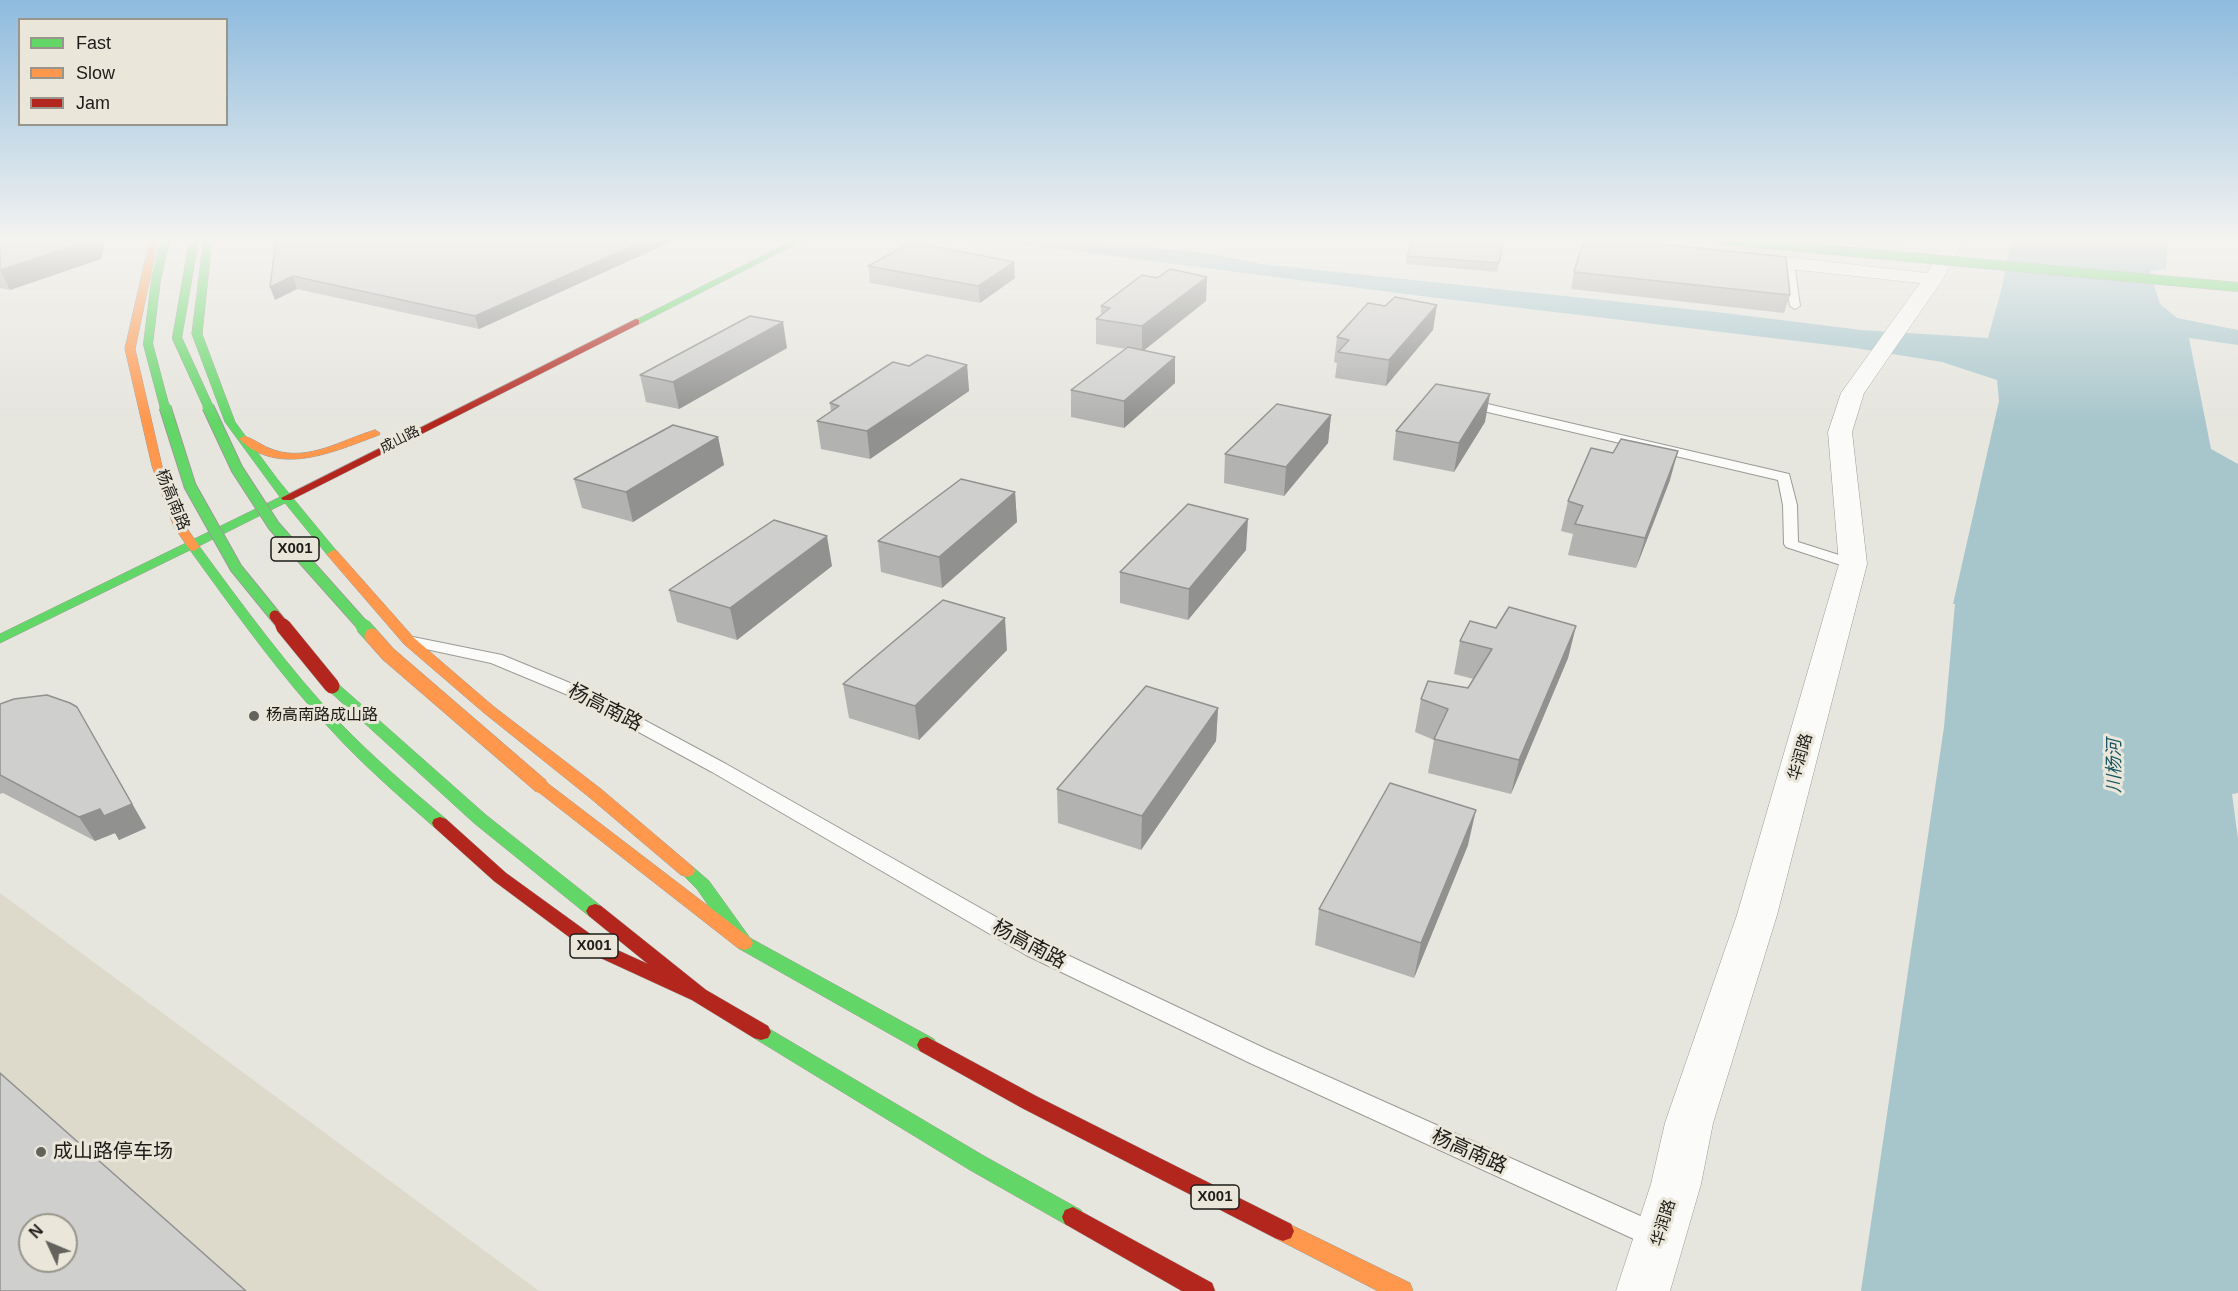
<!DOCTYPE html>
<html>
<head>
<meta charset="utf-8">
<style>
  body { margin:0 }
  #map { position:relative; width:2238px; height:1291px; overflow:hidden; background:#e6e5de; font-family:Helvetica,sans-serif }
  canvas { display:block }
  .legend { position:absolute; left:18px; top:18px; width:210px; height:108px; box-sizing:border-box; background:#eae7da; border:2px solid #98968c; margin:0; padding:8px 10px; list-style:none; font-size:18px; color:#1d1c18 }
  .legend li { display:flex; align-items:center; gap:12px; height:30px }
  .legend b { width:30px; border:2px solid #98968c }
  .north { position:absolute; left:18px; top:1213px; width:60px; height:60px; box-sizing:border-box; background:#eae7da; border:2px solid #98968c; border-radius:50%; rotate:314deg; font-size:16px; font-weight:700; line-height:24px; text-align:center; color:#1d1c18 }
  .north::after { content:''; display:block; margin:auto; width:21px; height:27px; background:#63625d; clip-path:polygon(50% 0,100% 100%,50% 72%,0 100%) }
</style>
</head>
<body>
<div id="map">
<canvas width="2238" height="1291"></canvas>
<ul class="legend">
<li><b style="height:8px;background:#63d668"></b>Fast</li>
<li><b style="height:8px;background:#ff974d"></b>Slow</li>
<li><b style="height:8px;background:#b3261e"></b>Jam</li>
</ul>
<div class="north">N</div>
</div>
<script>
const g = document.querySelector('canvas').getContext('2d');
g.lineJoin = 'round';
function paint(path, color) {
  g.fillStyle = color;
  g.fill(path, 'evenodd');
}
function trace(path, color, width, dash) {
  g.strokeStyle = color;
  g.lineWidth = width;
  g.lineCap = dash ? 'butt' : 'round';
  g.setLineDash(dash || []);
  g.stroke(path);
}
function label(font, color, halo, rows, align = 'center') {
  g.font = font + ' Helvetica,"Noto Sans SC",sans-serif';
  g.lineWidth = 6;
  g.setLineDash([]);
  g.textBaseline = 'middle';
  g.strokeStyle = halo;
  g.fillStyle = color;
  for (const [text, x, y, turn = 0] of rows) {
    g.save();
    g.translate(x, y);
    g.rotate((+turn || 0) * Math.PI / 180);
    g.textAlign = isNaN(turn) ? turn : align;
    if (halo) g.strokeText(text, 0, 0);
    g.fillText(text, 0, 0);
    g.restore();
  }
}
const built = new Path2D(`
  M0,893L539,1291H0ZM30,1225H66V1261H30Z`);
const water = new Path2D(`
  M967,240H1081L1205,253L1262,264L1725,313L1861,330L1988,338L2002,287L2011,240H2168L2166,269L2150,271L2160,304L2177,318L2238,330V345L2189,338L2211,449L2238,464V793L2232,794L2238,839V1291H1861L1944,727L1955,604H1953L1999,401L1997,380L1942,362L1855,348L1421,296L1067,250Z`);
const lane = new Path2D(`
  M1789,260L1794,263L1800,306L1795,309L1790,306L1784,263Z
  M1466,399L1789,474L1797,505L1798,542L1858,561L1861,564L1853,569L1786,547L1784,544L1783,505L1778,480L1462,406V400Z
  M413,637L502,655L592,692L726,764L1042,943L1266,1049L1665,1227L1669,1236L1665,1245L1656,1249L1647,1245L1250,1063L1026,955L712,772L580,700L491,663L407,645L405,642Z`);
const street = new Path2D(`
  M1856,240H1963L1943,279L1864,393L1852,432L1867,564L1777,915L1713,1123L1701,1184L1670,1291H1616L1651,1184L1665,1123L1737,915L1839,564L1828,432L1841,393L1920,283L1743,264L1736,262L1734,258L1736,254L1743,252L1927,273L1940,250L1865,245L1859,244Z`);
const fast = new Path2D(`
  M204,240H212L202,334L235,422L278,480L339,554L333,558L329,557L285,503L199,546C244,607 289,669 341,724C374,758 410,789 446,819L448,823L446,827H434C399,796 363,765 331,730C279,674 235,612 190,550L0,643V634L280,497L225,422L192,334Z
  M794,240H804L639,324L632,322Z
  M332,682L337,683L486,815L601,906L604,911L601,916L595,918L589,916L474,823L327,689L325,686Z
  M687,865L693,867L709,881L750,938L934,1039L937,1045L934,1051L927,1053L920,1051L738,948L697,889L679,871L681,867Z
  M761,1024L984,1156L1081,1210L1084,1217L1081,1224L1073,1227L1065,1224L970,1170L754,1038L751,1032L754,1026Z`);
const slow = new Path2D(`
  M150,240H158L135,349L162,466L186,527L200,547L194,551L190,550L174,527L152,466L125,349Z
  M375,430L380,433L379,435C335,451 279,478 239,439L244,436C255,439 263,447 274,450C309,462 343,439 375,430Z
  M333,550L337,551L414,638L493,706L601,789L693,867L695,871L693,875L687,877L681,875L589,797L483,712L404,644L329,557L327,554Z
  M541,781L546,782L750,938L753,943L750,948L744,950L738,948L536,790L533,786L536,782Z
  M1283,1221L1410,1283L1413,1291H1378L1275,1238L1272,1231L1275,1224Z`);
const jam = new Path2D(`
  M636,319L639,320V324L291,500H283L281,498Z
  M440,817L446,819L506,873L604,944L648,964L589,916L586,911L589,906L595,904L601,906L706,990L768,1026L771,1032L768,1038L761,1040L754,1038L692,1000L592,954L494,881L434,827L432,823L434,819Z
  M927,1037L1036,1096L1291,1224L1294,1231L1291,1238L1283,1241L1275,1238L1022,1108L920,1051L917,1045L920,1039Z
  M1073,1207L1212,1283L1215,1291H1182L1065,1224L1062,1217L1065,1210Z`);
const fastBridgeFar2 = new Path2D(`
  M194,240L177,338L209,408
  M1722,240L2238,287
  M165,408L148,344L156,280L165,240`);
const fastBridgeFar1 = new Path2D(`
  M165,407L190,486L236,568L275,616
  M208,407L237,469L274,526L364,627`);
const fastBridge = new Path2D(`
  M363,626L372,636`);
const slowBridge = new Path2D(`
  M372,636L388,654L541,786`);
const jamBridgeFar1 = new Path2D(`
  M275,616L284,627`);
const jamBridge = new Path2D(`
  M283,626L332,686`);
const wall = new Path2D(`
  M0,240H105L101,259L10,290L0,288Z
  M276,240H675L479,329L297,289L275,300Z
  M1503,241L1497,272L1406,264L1407,256Z
  M868,266L1015,278L980,303L870,283Z
  M1574,272L1790,295L1784,313L1571,289Z
  M1207,277L1206,301L1143,350L1175,383L1124,428L1071,417V390L1126,349L1096,344V319L1101,315V306L1157,278Z
  M1433,330L1386,386L1335,378L1337,363L1334,362L1337,337Z
  M787,348L679,409L646,402L640,375Z
  M967,365L969,391L870,459L821,449L817,421L831,412L830,403L909,366Z
  M1331,415L1328,443L1284,496L1224,483L1225,454Z
  M1485,422L1454,472L1393,460L1396,431Z
  M718,437L724,465L633,522L582,508L574,479Z
  M1613,453L1670,480L1636,568L1568,555L1573,534L1561,531L1568,501Z
  M1015,492L1017,522L942,588L881,572L878,541Z
  M1246,550L1188,620L1120,603V572Z
  M832,566L737,640L677,622L669,590Z
  M1576,626L1568,658L1511,794L1428,773L1434,740L1415,732L1421,699L1468,688L1474,679L1454,674L1460,641L1496,628Z
  M1007,650L919,740L849,718L843,684Z
  M0,704L77,707L146,828L119,840L115,833L95,841L3,793L0,794Z
  M1218,708L1216,741L1141,850L1058,823L1057,789Z
  M1468,845L1414,978L1315,945L1319,909Z`);
const shadedWall = new Path2D(`
  M92,240H105L101,259L10,290L0,271Z
  M646,240H675L479,329L475,316Z
  M1014,262L1015,278L980,303L978,286Z
  M293,276L297,289L275,300L270,287Z
  M1207,277L1206,301L1142,352V326Z
  M1437,305L1433,330L1386,386L1389,360Z
  M783,322L787,348L679,409L673,382Z
  M1175,357V383L1124,428V401Z
  M967,365L969,391L870,459L867,431Z
  M1490,394L1485,422L1454,472L1459,443Z
  M1331,415L1328,443L1284,496L1286,467Z
  M718,437L724,465L633,522L626,492Z
  M1678,451L1670,480L1636,568L1645,538Z
  M1015,492L1017,522L942,588L939,557Z
  M1248,519L1246,550L1188,620L1189,589Z
  M827,536L832,566L737,640L730,608Z
  M1005,618L1007,650L919,740L915,706Z
  M1576,626L1568,658L1511,794L1519,760Z
  M77,707L146,828L119,840L115,833L95,841L79,817L100,809Z
  M1218,708L1216,741L1141,850L1142,816Z
  M1476,810L1468,845L1414,978L1421,943Z`);
const building = new Path2D(`
  M0,240H92L0,270Z
  M276,240H646L475,316L293,276L270,287Z
  M1413,240H1497L1503,241L1499,263L1407,256Z
  M1584,240H1621L1786,257L1790,295L1574,272Z
  M912,242L1014,262L978,286L868,266Z
  M1170,269L1207,277L1142,326L1096,319L1110,308L1101,306L1142,275L1157,278Z
  M1395,297L1437,305L1389,360L1338,352L1349,340L1337,337L1368,303L1385,306Z
  M750,316L783,322L673,382L640,375Z
  M1128,347L1175,357L1124,401L1071,390Z
  M927,355L967,365L867,431L817,421L839,406L830,403L893,362L909,366Z
  M1436,384L1490,394L1459,443L1396,431Z
  M1277,404L1331,415L1286,467L1225,454Z
  M673,425L718,437L626,492L574,479Z
  M1621,439L1678,451L1645,538L1575,524L1583,506L1568,501L1591,448L1613,453Z
  M961,479L1015,492L939,557L878,541Z
  M1188,504L1248,519L1189,589L1120,572Z
  M774,520L827,536L730,608L669,590Z
  M943,600L1005,618L915,706L843,684Z
  M1509,607L1576,626L1519,760L1434,739L1448,709L1421,699L1428,681L1468,688L1492,649L1460,641L1470,621L1496,628Z
  M1146,686L1218,708L1142,816L1057,789Z
  M47,695L70,703L77,707L132,804L104,816L100,809L79,817L0,775V704L14,699Z
  M1390,783L1476,810L1421,943L1319,909Z
  M0,1073L246,1291H0ZM30,1225H66V1261H30Z`);
const markers = [
  [254,716,6,"#63625d"],
  [41,1152,6,"#63625d"]
];
const farStreetnames = [
  ["成山路",400,440,-27]
];
const shields = [
  [295,549,48],
  [594,946,48],
  [1215,1197,48]
];
const shieldNames = [
  ["X001",295,549],
  ["X001",594,946],
  ["X001",1215,1197]
];
const streetNames = [
  ["杨高南路",172,500,68],
  ["华润路",1801,757,-74],
  ["华润路",1664,1223,-73]
];
const poiNames = [
  ["杨高南路成山路",266,716]
];
const waterNames = [
  ["川杨河",2115,766,-90]
];
const nearStreetnames = [
  ["杨高南路",605,708,27],
  ["杨高南路",1029,945,28],
  ["杨高南路",1469,1152,24]
];
const nearPoinames = [
  ["成山路停车场",53,1152]
];
paint(built, '#dddacc');
paint(water, '#a7c6cc');
trace(lane, '#9b9b95', 2);
trace(street, '#9b9b95', 1);
trace(fast, '#9b9b95', 1);
trace(slow, '#9b9b95', 1);
trace(jam, '#9b9b95', 1);
paint(lane, '#fbfbfa');
paint(street, '#fbfbfa');
paint(fast, '#63d668');
paint(slow, '#ff974d');
paint(jam, '#b3261e');
trace(fastBridgeFar2, '#9b9b95', 10, []);
trace(fastBridgeFar1, '#9b9b95', 13, []);
trace(fastBridge, '#9b9b95', 16, []);
trace(slowBridge, '#9b9b95', 16, []);
trace(jamBridgeFar1, '#9b9b95', 13, []);
trace(jamBridge, '#9b9b95', 16, []);
trace(fastBridgeFar2, '#63d668', 9);
trace(fastBridgeFar1, '#63d668', 11);
trace(fastBridge, '#63d668', 15);
trace(slowBridge, '#ff974d', 15);
trace(jamBridgeFar1, '#b3261e', 11);
trace(jamBridge, '#b3261e', 15);
paint(wall, '#b2b2b1');
paint(shadedWall, '#919190');
paint(building, '#cfcfce');
trace(building, '#919190', 1.5);
const sky = g.createLinearGradient(0, 0, 0, 421);
sky.addColorStop(0, '#8ebbdd');
sky.addColorStop(0.57, '#f4f3f0');
sky.addColorStop(1, '#f4f3f000');
g.fillStyle = sky;
g.fillRect(0, 0, 2238, 421);
for (const [x, y, r, color] of markers) {
  const dot = new Path2D();
  dot.arc(x, y, r, 0, 2 * Math.PI);
  g.fillStyle = color;
  g.fill(dot);
  trace(dot, '#eae7da', 2);
}
label('14px', '#1d1c18', '#eae7da', farStreetnames);
for (const [x, y, w] of shields) {
  const box = new Path2D();
  box.roundRect(x - w / 2, y - 12, w, 24, 4.5);
  g.fillStyle = '#eae7da';
  g.fill(box);
  trace(box, '#1d1c18', 1.5);
}
label('bold 15px', '#1d1c18', null, shieldNames);
label('16px', '#1d1c18', '#eae7da', streetNames);
label('16px', '#1d1c18', '#eae7da', poiNames, 'left');
label('italic 18px', '#185563', '#eae7da', waterNames);
label('20px', '#1d1c18', '#eae7da', nearStreetnames);
label('20px', '#1d1c18', '#eae7da', nearPoinames, 'left');
</script>
</body>
</html>
